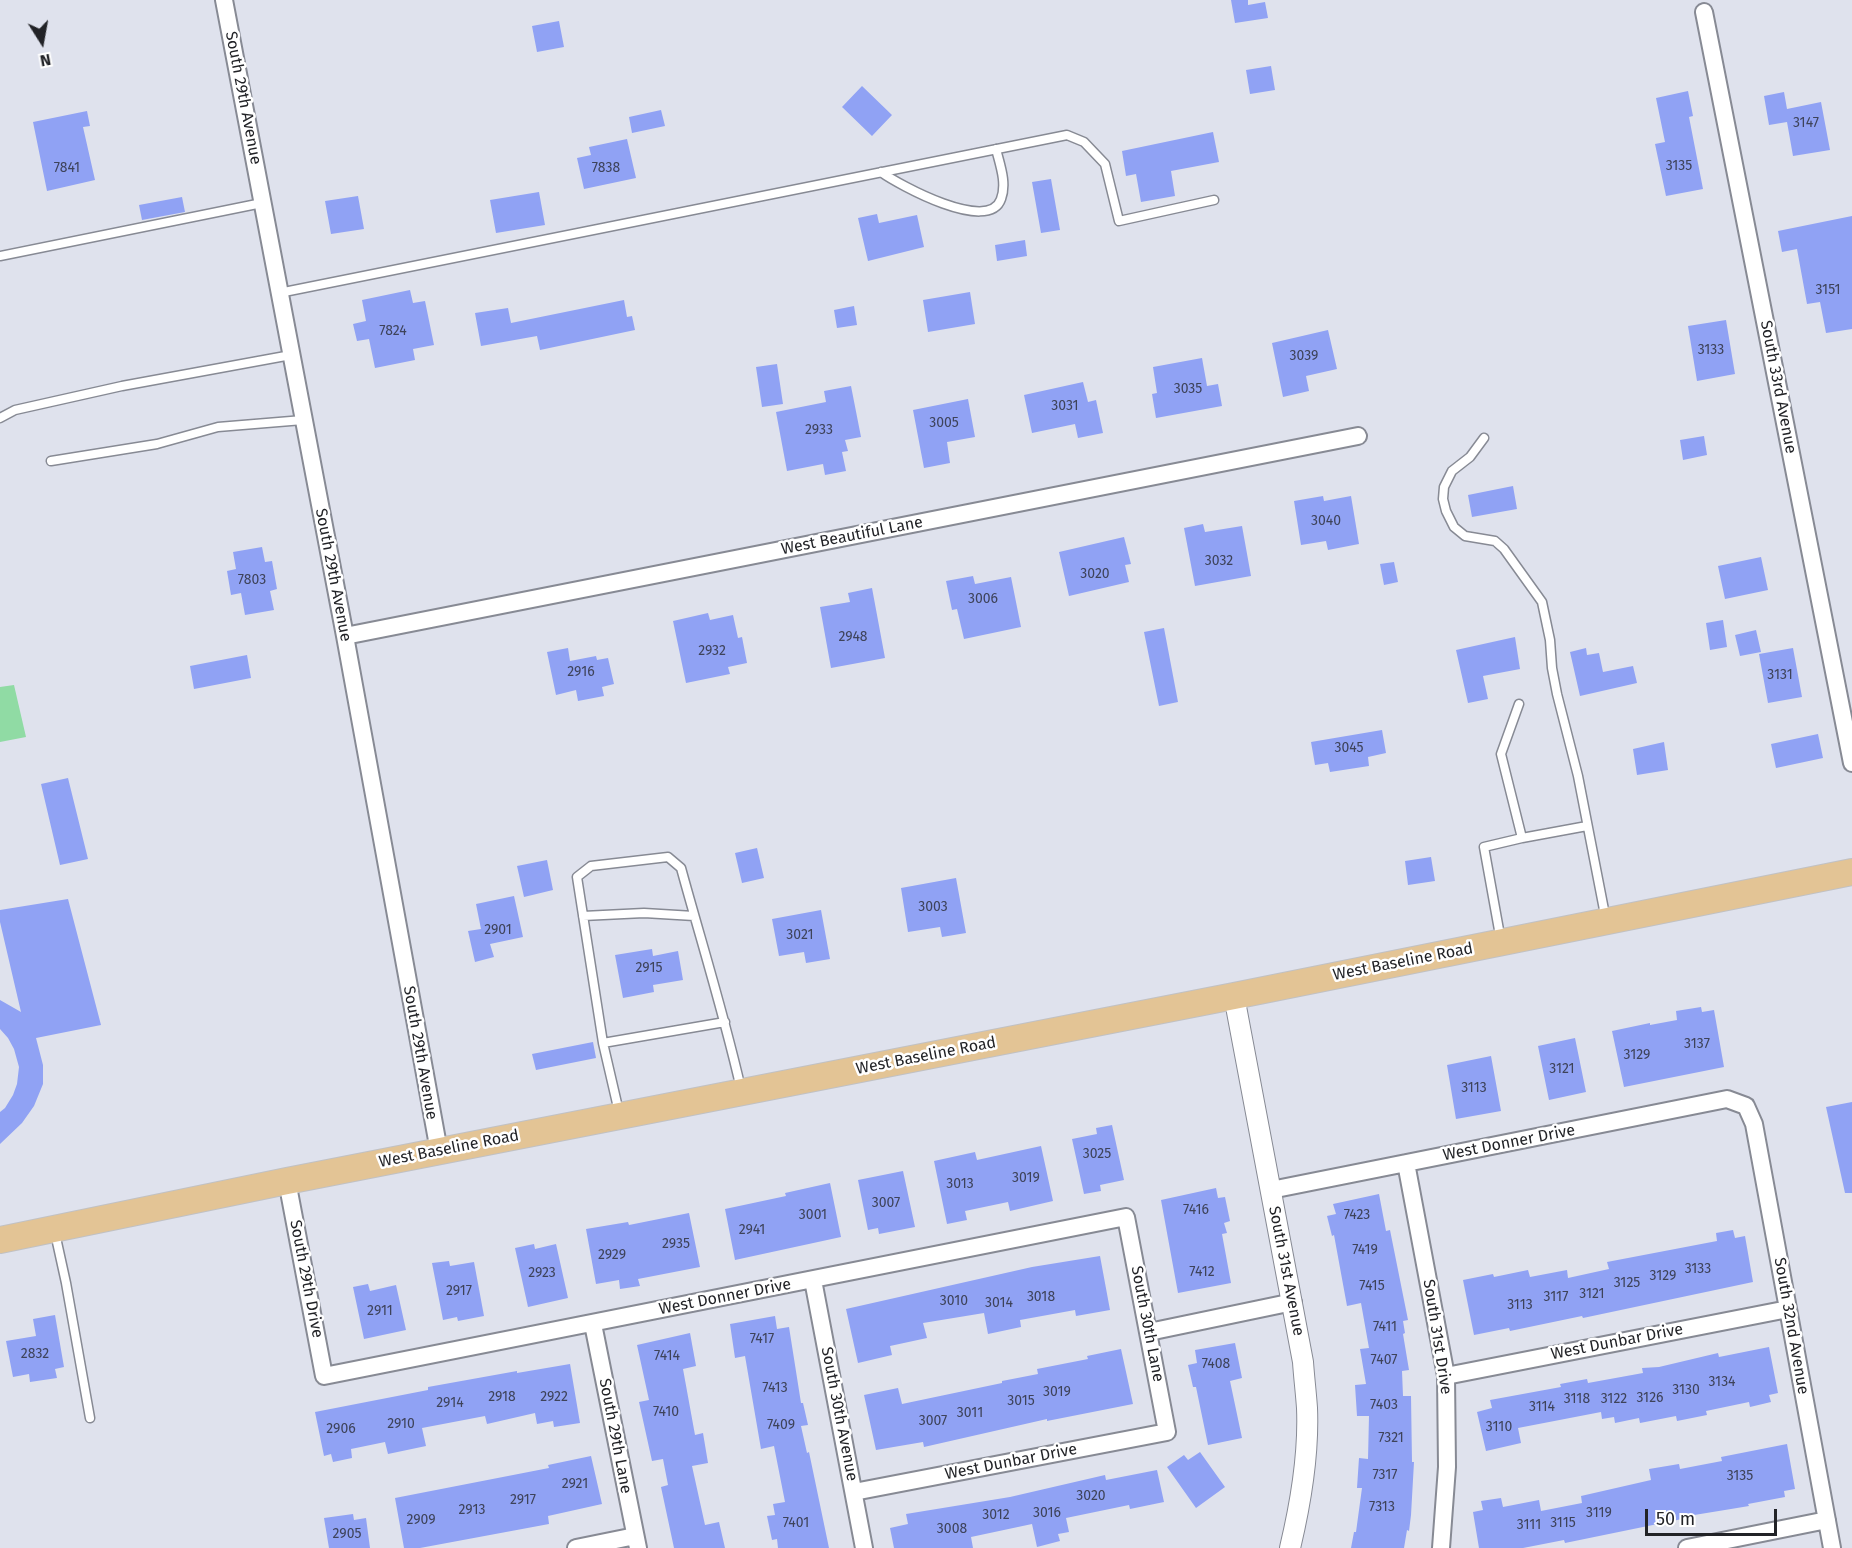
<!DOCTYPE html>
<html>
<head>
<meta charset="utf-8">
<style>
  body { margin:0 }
  #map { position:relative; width:1852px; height:1548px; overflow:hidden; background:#dfe2ed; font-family:"Fira Sans",sans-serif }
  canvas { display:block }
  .north { position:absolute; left:12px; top:12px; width:60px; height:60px; -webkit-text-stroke:4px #fff; paint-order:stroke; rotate:169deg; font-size:16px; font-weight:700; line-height:24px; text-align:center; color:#222327 }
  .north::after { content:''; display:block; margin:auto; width:21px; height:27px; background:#222327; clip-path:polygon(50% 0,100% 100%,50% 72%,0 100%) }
  .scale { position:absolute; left:1645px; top:1509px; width:132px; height:27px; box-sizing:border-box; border:3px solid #222327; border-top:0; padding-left:8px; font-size:18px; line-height:21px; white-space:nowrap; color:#222327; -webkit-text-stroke:4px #fff; paint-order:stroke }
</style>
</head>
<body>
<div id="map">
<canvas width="1852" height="1548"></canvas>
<div class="north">N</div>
<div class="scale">50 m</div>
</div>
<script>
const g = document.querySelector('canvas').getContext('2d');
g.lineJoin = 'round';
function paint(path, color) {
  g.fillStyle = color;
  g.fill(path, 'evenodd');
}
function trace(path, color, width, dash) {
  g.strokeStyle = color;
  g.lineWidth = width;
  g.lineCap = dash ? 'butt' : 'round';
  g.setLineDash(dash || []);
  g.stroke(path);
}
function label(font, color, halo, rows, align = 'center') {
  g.font = font + ' "Fira Sans",sans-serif';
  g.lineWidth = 5;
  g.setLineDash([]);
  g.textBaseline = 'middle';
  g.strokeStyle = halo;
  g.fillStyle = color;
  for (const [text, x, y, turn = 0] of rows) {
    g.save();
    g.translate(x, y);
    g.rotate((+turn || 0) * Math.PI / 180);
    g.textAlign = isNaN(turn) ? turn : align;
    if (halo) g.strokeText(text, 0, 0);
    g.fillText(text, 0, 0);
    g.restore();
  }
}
const green = new Path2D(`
  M14,685L26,737L0,742V687Z`);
const building = new Path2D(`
  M1231,0H1248V5L1265,2L1268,18L1235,23Z
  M559,21L564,47L537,52L532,26Z
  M1271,66L1275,90L1250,94L1246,70Z
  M862,86L892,115L872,136L842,107Z
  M1688,91L1693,116L1689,117L1703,189L1666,196L1655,144L1665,142L1656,98Z
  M1784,92L1787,109L1821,102L1830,150L1793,156L1787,122L1769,125L1764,96Z
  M661,110L665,126L632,133L629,117Z
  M87,111L90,126L83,127L95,180L47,191L33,122Z
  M1213,132L1219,162L1171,171L1175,196L1141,202L1136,174L1126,176L1122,151Z
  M627,139L636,178L584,189L577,158L591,155L589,147Z
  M1051,179L1060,230L1041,233L1032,182Z
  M539,192L545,225L496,233L490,200Z
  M358,196L364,229L331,234L325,201Z
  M182,197L185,212L142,220L139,205Z
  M877,214L879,223L917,215L924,247L868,261L858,218Z
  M1852,216V329L1826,333L1820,302L1807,304L1797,249L1782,252L1778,231Z
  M1025,240L1027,256L997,261L995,245Z
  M410,290L413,303L425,301L434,345L413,349L415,360L375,368L369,339L357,341L353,324L366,321L362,300Z
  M970,292L975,324L928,332L923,300Z
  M624,300L627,317L632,316L635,330L540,350L537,336L481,346L475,313L508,308L511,323Z
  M854,306L857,325L837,328L834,310Z
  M1726,320L1735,374L1697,381L1688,326Z
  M1328,330L1337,369L1306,376L1309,391L1283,397L1272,343Z
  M1202,358L1207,386L1218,384L1222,406L1156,418L1152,394L1157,393L1153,367Z
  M777,364L783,404L762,407L756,367Z
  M1083,382L1088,402L1096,400L1103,433L1078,438L1075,424L1032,433L1024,395Z
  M851,386L861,437L845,440L848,451L842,452L846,471L825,475L823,464L787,471L776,412L826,402L824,391Z
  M968,399L975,437L947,442L950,463L924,468L913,410Z
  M1704,436L1707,455L1683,460L1680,440Z
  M1513,486L1517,509L1472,517L1468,495Z
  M1323,496L1324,501L1351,496L1359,544L1328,550L1326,541L1301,545L1294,501Z
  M1203,524L1205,532L1242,526L1251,576L1195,586L1184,528Z
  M1124,537L1131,564L1125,565L1129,582L1069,596L1059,552Z
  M262,547L265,562L272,561L277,589L270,591L274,610L245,615L241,593L231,595L227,571L236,569L233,552Z
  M1761,557L1768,590L1725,599L1718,566Z
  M1394,562L1398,582L1384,585L1380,564Z
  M973,576L975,584L1011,577L1021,627L964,639L957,609L952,610L946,581Z
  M872,588L885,658L831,668L820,607L850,602L848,593Z
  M708,613L710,620L733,615L738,638L742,637L747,663L728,667L730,674L686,683L673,621Z
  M1723,620L1727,647L1710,650L1706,623Z
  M1164,628L1178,702L1159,706L1144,632Z
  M1756,630L1761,652L1740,656L1735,635Z
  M1515,637L1520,669L1483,676L1488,699L1468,703L1456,650Z
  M568,648L570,661L596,656L597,660L608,658L614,684L602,687L604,696L578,701L576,690L556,695L547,652Z
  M1586,648L1587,655L1599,653L1603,672L1633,666L1637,683L1580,696L1570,652Z
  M1793,648L1802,697L1768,703L1759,654Z
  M247,655L251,678L194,689L190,666Z
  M1382,730L1386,753L1368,757L1369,766L1330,772L1328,763L1315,765L1311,742Z
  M1818,734L1823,758L1776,768L1771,744Z
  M1664,742L1668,770L1637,775L1633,749Z
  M68,778L88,859L60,865L41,784Z
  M757,848L764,878L742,883L735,853Z
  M1431,857L1435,881L1408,885L1405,861Z
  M547,860L553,890L524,897L517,866Z
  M956,878L966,933L942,937L940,927L908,932L901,888Z
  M514,896L523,937L490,944L494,957L475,962L468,931L481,929L476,904Z
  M68,899L101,1025L36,1038L43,1065V1084L34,1106L22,1123L0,1144V1112L5,1108L13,1095L17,1084L19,1067L14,1049L8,1038L0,1029V1000L21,1012L0,922V910Z
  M821,910L830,959L806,963L804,952L779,956L772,919Z
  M652,949L653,956L678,951L683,980L653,985L654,992L623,998L615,955Z
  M1701,1007L1702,1012L1714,1010L1724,1067L1624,1087L1612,1031L1650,1023V1025L1677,1020L1676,1011Z
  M1575,1038L1586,1092L1549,1100L1538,1046Z
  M593,1042L596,1058L536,1070L532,1054Z
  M1491,1056L1501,1111L1456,1119L1447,1065Z
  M1852,1102V1193H1845L1826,1107Z
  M1112,1125L1124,1180L1100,1185L1101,1191L1084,1194L1072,1139L1097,1134L1096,1128Z
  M1041,1146L1053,1201L1010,1211L1008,1202L965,1211L967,1220L947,1224L934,1161L975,1152L977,1160Z
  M903,1171L915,1227L879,1234L878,1228L868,1230L858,1180Z
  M830,1183L841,1237L735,1260L725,1209L786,1196L785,1193Z
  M1216,1188L1218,1198L1225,1197L1230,1221L1224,1223L1227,1233L1222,1234L1231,1283L1178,1293L1161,1200Z
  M1379,1194L1386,1231L1390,1230L1408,1320L1403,1321L1405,1333L1403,1334L1409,1370L1402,1371L1403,1396H1411L1412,1462H1414L1411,1515L1409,1531L1407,1530L1404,1548H1351L1354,1532H1356L1362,1488H1357L1359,1458L1368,1459L1369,1416H1357L1355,1385L1366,1384L1360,1349L1369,1348L1361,1303L1347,1306L1334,1235L1332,1236L1327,1216L1336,1214L1333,1204Z
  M689,1213L700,1267L638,1279L640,1286L620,1289L619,1280L596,1284L586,1229L628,1222L629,1225Z
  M1733,1230L1735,1238L1745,1236L1753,1282L1583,1318L1582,1316L1510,1331L1509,1328L1474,1335L1463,1280L1493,1274L1494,1277L1528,1270L1530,1277L1567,1270L1568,1278L1609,1269L1607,1262L1717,1241L1716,1233Z
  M534,1244L535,1249L556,1244L568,1298L528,1307L515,1248Z
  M1100,1256L1110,1310L1076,1316L1075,1310L1020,1320L1021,1327L988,1334L984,1313L923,1323L927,1338L890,1346L892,1355L858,1363L846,1309L1032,1267Z
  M449,1261L450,1266L474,1262L484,1316L458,1321L457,1317L443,1320L432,1263Z
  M368,1284L370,1291L396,1285L406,1330L364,1339L353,1287Z
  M55,1315L64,1367L55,1369L57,1378L30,1382L29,1374L13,1377L6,1341L36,1336L33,1319Z
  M775,1316L777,1329L789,1327L801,1403H803L808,1425L801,1426L807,1453L809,1452L829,1548H778L777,1539L772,1540L767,1516L775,1515L773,1504L785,1502L774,1446L761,1449L745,1356L735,1358L730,1324Z
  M690,1333L696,1366L683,1369L695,1435L703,1433L708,1463L692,1466L705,1525L719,1522L725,1548H674L661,1487L668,1485L663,1459L652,1461L639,1402L649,1400L637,1345Z
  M1235,1343L1242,1378L1230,1381L1242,1438L1208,1445L1196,1387H1193L1188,1365L1197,1363L1195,1350Z
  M1769,1347L1778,1393L1769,1395L1771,1402L1750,1407L1749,1402L1706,1411L1707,1415L1677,1421L1676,1416L1640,1423L1639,1418L1615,1423L1614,1417L1602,1419L1601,1412L1518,1428L1521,1443L1486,1451L1477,1412L1492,1408L1490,1400L1561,1387L1560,1384L1587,1379L1588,1383L1643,1373L1642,1368L1659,1367L1718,1353L1719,1357Z
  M1121,1349L1133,1404L1047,1421V1419L924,1447L923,1442L876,1450L864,1395L898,1388L902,1404L1002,1383V1381L1038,1374L1037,1369L1088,1359L1087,1356Z
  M570,1364L580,1423L554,1427L553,1421L537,1424L535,1413L487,1424L485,1416L422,1428L426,1446L388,1454L385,1442L351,1449L352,1458L333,1462L331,1454L324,1456L315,1412L428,1390V1387L517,1371V1373Z
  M1787,1444L1795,1489L1784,1491L1785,1497L1748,1504L1749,1506L1731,1509L1682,1517V1519L1565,1543L1564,1540L1523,1548H1479L1473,1512L1483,1510L1481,1501L1501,1498L1503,1507L1539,1500L1541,1511L1582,1503L1581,1496L1651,1480L1649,1469L1679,1464L1680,1469L1722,1461L1721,1457Z
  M1200,1452L1225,1487L1196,1508L1167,1467L1184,1455L1188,1460Z
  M591,1456L602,1504L548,1516L549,1524L420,1548H404L395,1498L549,1468L548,1465Z
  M1157,1470L1164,1502L1130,1509L1129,1505L1066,1518L1069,1532L1058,1534L1060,1541L1037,1547L1032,1524L971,1537L973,1548H894L890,1528L908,1524L906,1514L1010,1497L1105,1475L1106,1480Z
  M353,1514L354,1520L366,1518L370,1548H329L324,1518Z`);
const service = new Path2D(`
  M881,172C899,185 989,234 1001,199C1007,183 1000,165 996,149
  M0,256L262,203
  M279,293L1067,135L1084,142L1105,164L1119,221L1214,200
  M0,418L15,410L122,386L291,355
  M1484,438L1470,457L1452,471L1444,487L1443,499L1446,511L1454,527L1465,536L1495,541L1504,549L1542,602L1550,640L1552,668L1557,694L1578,776L1606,920
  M51,461L157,444L218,427L303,420
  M1519,704L1501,754L1522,838L1587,826
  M583,916L644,913L694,916
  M1501,941L1484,847L1522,838
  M603,1043L725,1022
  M619,1112L603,1043L577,877L591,866L668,857L681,868C701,941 724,1014 741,1089
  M55,1233L66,1283L90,1418`);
const minor = new Path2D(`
  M224,0L345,636L439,1151
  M1704,12L1852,763
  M345,636L1358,436
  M1406,1163L1446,1376L1447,1467L1441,1548
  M287,1181L324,1376L1126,1217L1167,1432L854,1492
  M1271,1190L1727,1099L1746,1106L1754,1124L1832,1548
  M813,1280L864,1548
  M593,1324L638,1548
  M1149,1332L1293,1302
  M1446,1376L1788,1309
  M576,1548L635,1536
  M1687,1548L1827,1520`);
const tertiary = new Path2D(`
  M1234,996L1303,1362C1304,1377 1306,1393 1307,1408C1309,1455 1301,1502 1290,1548`);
const primary = new Path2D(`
  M0,1240L287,1181L1234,996L1852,872`);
const numberNames = [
  ["3147",1806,123],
  ["3135",1679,166],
  ["7841",67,168],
  ["7838",606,168],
  ["3151",1828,290],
  ["7824",393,331],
  ["3133",1711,350],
  ["3039",1304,356],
  ["3035",1188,389],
  ["3031",1065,406],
  ["3005",944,423],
  ["2933",819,430],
  ["3040",1326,521],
  ["3032",1219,561],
  ["3020",1095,574],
  ["7803",252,580],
  ["3006",983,599],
  ["2948",853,637],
  ["2932",712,651],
  ["2916",581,672],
  ["3131",1780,675],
  ["3045",1349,748],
  ["3003",933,907],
  ["2901",498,930],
  ["3021",800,935],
  ["2915",649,968],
  ["3137",1697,1044],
  ["3129",1637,1055],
  ["3121",1562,1069],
  ["3113",1474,1088],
  ["3025",1097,1154],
  ["3019",1026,1178],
  ["3013",960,1184],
  ["3007",886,1203],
  ["7416",1196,1210],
  ["3001",813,1215],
  ["7423",1357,1215],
  ["2941",752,1230],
  ["2935",676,1244],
  ["7419",1365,1250],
  ["2929",612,1255],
  ["3133",1698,1269],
  ["7412",1202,1272],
  ["2923",542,1273],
  ["3129",1663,1276],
  ["3125",1627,1283],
  ["7415",1372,1286],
  ["2917",459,1291],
  ["3121",1592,1294],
  ["3018",1041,1297],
  ["3117",1556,1297],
  ["3010",954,1301],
  ["3014",999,1303],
  ["3113",1520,1305],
  ["2911",380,1311],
  ["7411",1385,1327],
  ["7417",762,1339],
  ["2832",35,1354],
  ["7414",667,1356],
  ["7407",1384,1360],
  ["7408",1216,1364],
  ["3134",1722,1382],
  ["7413",775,1388],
  ["3130",1686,1390],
  ["3019",1057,1392],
  ["2918",502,1397],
  ["2922",554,1397],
  ["3126",1650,1398],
  ["3118",1577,1399],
  ["3122",1614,1399],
  ["3015",1021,1401],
  ["2914",450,1403],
  ["7403",1384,1405],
  ["3114",1542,1407],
  ["7410",666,1412],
  ["3011",970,1413],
  ["3007",933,1421],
  ["2910",401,1424],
  ["7409",781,1425],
  ["3110",1499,1427],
  ["2906",341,1429],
  ["7321",1391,1438],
  ["7317",1385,1475],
  ["3135",1740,1476],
  ["2921",575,1484],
  ["3020",1091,1496],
  ["2917",523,1500],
  ["7313",1382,1507],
  ["2913",472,1510],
  ["3016",1047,1513],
  ["3119",1599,1513],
  ["3012",996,1515],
  ["2909",421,1520],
  ["7401",796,1523],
  ["3115",1563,1523],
  ["3111",1529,1525],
  ["3008",952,1529],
  ["2905",347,1534]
];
const streetNames = [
  ["South 29th Avenue",243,98,79],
  ["South 33rd Avenue",1778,387,79],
  ["West Beautiful Lane",852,536,-11],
  ["South 29th Avenue",333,575,79],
  ["West Baseline Road",1403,962,-11],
  ["South 29th Avenue",420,1053,80],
  ["West Baseline Road",926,1056,-11],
  ["West Donner Drive",1509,1143,-11],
  ["West Baseline Road",449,1149,-11],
  ["South 31st Avenue",1286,1271,79],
  ["South 29th Drive",306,1279,79],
  ["West Donner Drive",725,1297,-11],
  ["South 30th Lane",1147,1324,79],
  ["South 32nd Avenue",1791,1326,80],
  ["South 31st Drive",1437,1337,81],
  ["West Dunbar Drive",1617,1342,-11],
  ["South 30th Avenue",839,1414,79],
  ["South 29th Lane",615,1436,79],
  ["West Dunbar Drive",1011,1462,-11]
];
paint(green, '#90dba4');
paint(building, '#90a2f4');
trace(service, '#878a94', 11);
trace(minor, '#878a94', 20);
trace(tertiary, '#878a94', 22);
trace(primary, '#c1c1c3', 28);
trace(service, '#fff', 8);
trace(minor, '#fff', 16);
trace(tertiary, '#fff', 20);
trace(primary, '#e3c495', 26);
label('14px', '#3e435a', null, numberNames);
label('16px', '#222327', '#fff', streetNames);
</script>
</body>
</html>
